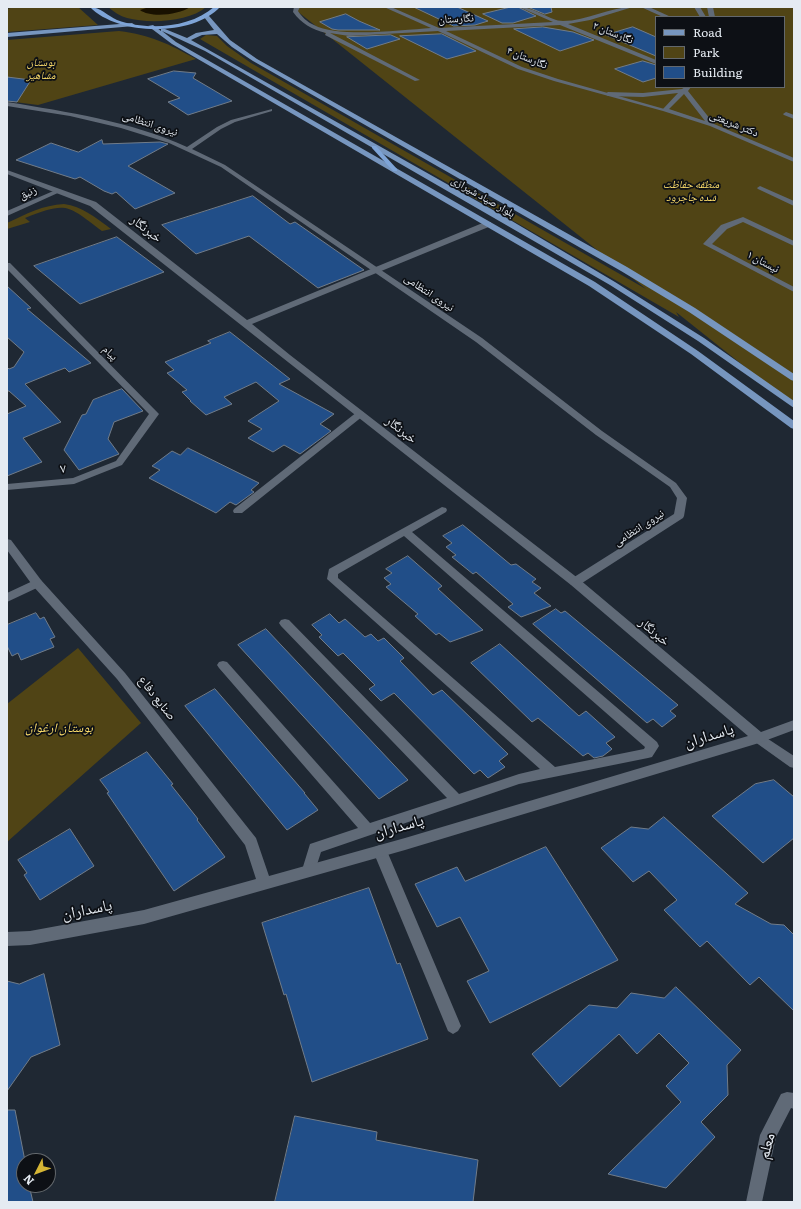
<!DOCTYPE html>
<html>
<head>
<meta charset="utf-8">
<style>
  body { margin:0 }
  #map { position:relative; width:801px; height:1209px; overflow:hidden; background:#1f2833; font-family:Literata,serif }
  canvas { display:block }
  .frame { position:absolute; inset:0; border:8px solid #e5ebf2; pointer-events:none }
  .legend { position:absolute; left:655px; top:16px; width:130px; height:72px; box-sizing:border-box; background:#0d1015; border:1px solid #63686d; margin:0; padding:5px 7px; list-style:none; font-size:12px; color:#e5ebf2 }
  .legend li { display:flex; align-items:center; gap:8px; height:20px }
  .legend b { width:20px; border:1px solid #63686d }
  .north { position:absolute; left:16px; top:1153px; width:40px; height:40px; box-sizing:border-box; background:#0d1015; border:1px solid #63686d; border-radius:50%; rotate:228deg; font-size:11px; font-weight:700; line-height:16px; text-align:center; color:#e5ebf2 }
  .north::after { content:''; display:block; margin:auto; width:14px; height:18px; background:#d5b534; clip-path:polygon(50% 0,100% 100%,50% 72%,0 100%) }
</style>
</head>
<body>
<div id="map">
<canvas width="801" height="1209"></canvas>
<div class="frame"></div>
<ul class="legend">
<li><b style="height:5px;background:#7796bf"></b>Road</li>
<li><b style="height:11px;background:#504415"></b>Park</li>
<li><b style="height:11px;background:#214e88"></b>Building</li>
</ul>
<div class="north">N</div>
</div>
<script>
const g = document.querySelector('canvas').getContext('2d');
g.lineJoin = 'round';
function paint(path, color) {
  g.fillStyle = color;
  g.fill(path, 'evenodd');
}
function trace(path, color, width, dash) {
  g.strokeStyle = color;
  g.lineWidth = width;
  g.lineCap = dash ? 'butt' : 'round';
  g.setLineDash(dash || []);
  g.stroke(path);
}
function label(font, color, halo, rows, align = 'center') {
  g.font = font + ' Literata,"Noto Naskh Arabic",serif';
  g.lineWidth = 3.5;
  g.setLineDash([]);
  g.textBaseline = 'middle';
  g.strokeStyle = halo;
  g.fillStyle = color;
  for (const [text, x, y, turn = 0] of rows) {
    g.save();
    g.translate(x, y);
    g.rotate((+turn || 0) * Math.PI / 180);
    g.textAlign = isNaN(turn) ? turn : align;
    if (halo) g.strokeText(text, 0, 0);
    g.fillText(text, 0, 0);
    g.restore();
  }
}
const green = new Path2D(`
  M14,7H78L98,25L7,32V9Z
  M108,7H206C189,22 149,24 127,18C120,16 114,12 108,7Z
  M292,7H794V406L676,312L679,317L200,39L206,35L217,36L227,46L251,63L646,289ZM656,17H784V87H656Z
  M119,31C151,35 169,44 196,59L38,105L7,101V40Z
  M64,204C82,206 96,218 111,229L102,231C67,205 68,201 25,218L30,222L7,229V223C26,214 43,205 64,204Z
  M78,648L141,723L7,842V704Z`);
const water = new Path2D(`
  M149,7H190C179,15 150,18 140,10Z`);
const building = new Path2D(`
  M414,7H457L488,21L475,25L454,26Z
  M511,7H518L536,16L513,23H502L483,14Z
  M528,7H551L552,12L545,14Z
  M346,14L359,21L380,30H338L332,29L320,22Z
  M543,27L573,32L594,40L560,51L514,29Z
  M633,27L656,37V56L606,35Z
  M442,34L476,51L447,59L400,36Z
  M391,35L400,39L367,49L347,37Z
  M643,61L656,65V78L643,82L615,69Z
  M174,71L196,73L193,78L232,101L188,115L168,102L180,98L148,79Z
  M7,77L31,80L17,102L7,101Z
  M102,140L103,144L160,142L168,144L128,166L175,193L135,209L116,192L112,194L104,191L80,177L75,179L16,160L51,143L78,152Z
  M253,196L290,224L295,222L364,270L318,288L249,236L196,254L162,225Z
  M117,237L164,272L80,304L34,266Z
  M7,286L31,308L27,309L91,363L69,372L65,368L57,371L25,384L61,422L23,438L42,462L7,476V414L26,406L9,391H7V367L9,369L14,367L24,352L7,337Z
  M230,332L290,379L279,384L334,414L320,424L331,431L300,454L284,445L273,452L248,438L262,429L248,421L279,401L256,382L224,397L232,404L206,415L190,401H191L182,392L187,390L167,373L174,370L165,362L211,343L208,341Z
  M122,389L143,411L114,422L108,439L119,454L79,470L64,450L82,415L86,414L93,400Z
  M188,448L259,483L251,490L254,492L236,505L230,502L216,513L149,478L160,470L152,466L172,451L180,455Z
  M463,525L511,565L516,564L536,579L532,582L541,588L534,593L551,606L521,617L508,607L513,604L476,572L473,574L452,557L456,555L446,547L452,543L443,536Z
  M408,556L442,586L438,589L483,630L450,642L439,633L436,635L415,616L418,614L386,587L391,584L384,578L392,573L386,569Z
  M556,609L561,613L565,611L678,705L670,711L676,716L662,727L653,719L647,723L533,624Z
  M36,613L40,619L44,617L55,637L50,639L54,647L21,660L18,653L12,656L7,646V625Z
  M330,614L339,623L345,619L365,637L371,634L378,641L384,638L404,658L400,661L433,695L442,690L508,754L499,761L505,767L488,778L480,770L474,774L394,693L381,701L369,689L375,685L343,653L338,656L319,637L322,635L312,625Z
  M266,629L393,764L408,780L379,799L238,645Z
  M500,644L579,716L586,711L615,737L606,743L612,749L603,756L594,758L588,753L583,756L538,718L532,722L471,663Z
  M215,689L305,793H304L318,810L287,830L185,706Z
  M147,752L173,784L171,785L198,819L197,820L225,857L174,891L107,793L109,792L100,780Z
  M774,780L794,797V838L763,863L712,816L755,784Z
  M664,817L748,893L735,904L771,924L784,925L794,935V1011L759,977L750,985L707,941L700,947L664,910L677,900L649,871L633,882L601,848L631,827L648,829Z
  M70,829L94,866L40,900L24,875L27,873L18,860Z
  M546,847L618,960L490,1023L467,981L489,971L460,917L437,927L415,884L457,867L465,881Z
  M369,888L397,964L400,963L428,1039L312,1082L286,994L284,995L262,923Z
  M44,974L60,1045L31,1057L7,1091V981L19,984Z
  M676,987L741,1050L727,1065L728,1095L701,1122L715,1137L666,1188L608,1174L681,1102L666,1086L689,1063L659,1033L637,1054L619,1034L560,1087L532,1054L589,1005L617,1008L631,993L664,998Z
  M7,1110H15L25,1161L24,1185H29L33,1202H7Z
  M295,1116L377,1132L376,1140L478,1160L473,1202H275Z`);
const minor = new Path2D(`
  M294,7H300L298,11C302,17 307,22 314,25C338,38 402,30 431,28L384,7H391L439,28L553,22L519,7C535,7 550,21 563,21C587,21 609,7 633,7L590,20L568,24L656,60V64L560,25L446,31L522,67L558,79L668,110L663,111L554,81L518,69L438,31L349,36L330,33L420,80L415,81L325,35L326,33C311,29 302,24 293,12Z
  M641,7H649L671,17H663Z
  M7,102C68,112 130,121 187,147L217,127L231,120L272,109V111L235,122L221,129L192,149L225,165L482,338L602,431L676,483L687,498L684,516L683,518L579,585H571L570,582L571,579L674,514L677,498L670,487L596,435L476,342L221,167L169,143L121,128L70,116L7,106Z
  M786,112L794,115V119L784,115L783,114Z
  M760,186L794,201V206L758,189L757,188Z
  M58,189L61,191L60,192L7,216V211Z
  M743,217L794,241V246L743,222L727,229L712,244L794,287V292L703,244L721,225Z
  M7,263H10L159,414L122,465L74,484L7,490V484L73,478L116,461L149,414L7,269Z
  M360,411L363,412L365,414L363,416L242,513H234L233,511L234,509L357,412Z
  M442,507L446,508L447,510L446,512L412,532L657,742L659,746L652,757L648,758L519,784L321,852L314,874L309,876L304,874L302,870L310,844L358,828L219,668L217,665L219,662L223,661L227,662L370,823L447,798L281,626L279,623L281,620L285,619L289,620L459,794L519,774L540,769L327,579L329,569ZM404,536L645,747L644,749L555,767L338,578V574Z
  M37,579L41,580L42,583L41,586L7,602V593Z
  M759,733L794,756V768L790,767L755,742L753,738L755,734Z
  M380,845L385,847L387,851L461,1026L458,1031L453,1034L448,1031L373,851L375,847Z
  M787,1092L794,1093V1109L791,1108L776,1137L762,1202H746L760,1135L781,1094Z`);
const tertiary = new Path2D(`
  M694,7H700L706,17H700Z
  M707,7H713L715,17H709Z
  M685,87H691L688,91L714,124L794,158V162L710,126L663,111V109L678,93L643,97L608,96L605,94L608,92L643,93L682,89ZM684,94L705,121L669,109Z
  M7,170L96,202L247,320L485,222H491V226L252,324L290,355L579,579L761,732L794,720V730L759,743L405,850L144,924L30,945L7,946V932L30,931L144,910L256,879L245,845L117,679L33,586L7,550V539L11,540L41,580L125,673L256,838L269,876L405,838L748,736L571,585L90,206L7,174Z`);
const primary = new Path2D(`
  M205,16H209L230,40L257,59L627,267L695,308L794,374V381L791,380L689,312L621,271L253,61L232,47L217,34L202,35L191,40L500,214L615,282L704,338L794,401V408L698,341L610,285L205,51L162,31L176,42L595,282L698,351L794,421V429L791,428L691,354L589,286L172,44L148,26L153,25L161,31V29H165L187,38L196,33L214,30L204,17Z
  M132,23L135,25L134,26L7,37V33Z`);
const trunk = new Path2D(`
  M90,7C100,7 108,16 117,20C147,31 190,28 214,7H220C192,37 118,36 90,7Z
  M372,146H376L397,169V171H393L372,148Z`);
const farStreetnames = [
  ["نگارستان",456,19,-3],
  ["نگارستان ۲",613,33,22],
  ["نگارستان ۴",527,58,22],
  ["نیروی انتظامی",150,124,18],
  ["دکتر شریعتی",734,124,22],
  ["زنبق",28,193,-24],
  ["بلوار صیاد شیرازی",483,197,30],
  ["نیستان ۱",763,262,28],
  ["نیروی انتظامی",429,293,34],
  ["پیام",110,353,45],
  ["نیروی انتظامی",639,528,-33]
];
const farParknames = [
  ["بوستان",41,63],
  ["مشاهیر",41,76],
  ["منطقه حفاظت",691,185],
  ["شده جاجرود",691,198]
];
const streetNames = [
  ["خبرنگار",146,229,38],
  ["خبرنگار",401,430,38],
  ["۷",63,469,-5],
  ["خبرنگار",654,632,40],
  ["صنایع دفاع",157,698,52]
];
const parkNames = [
  ["بوستان ارغوان",59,728]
];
const nearStreetnames = [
  ["پاسداران",709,736,-17],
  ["پاسداران",399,827,-16],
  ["پاسداران",87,910,-11],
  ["معلم",767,1146,-74]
];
paint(green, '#504415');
paint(water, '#181100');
paint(building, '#214e88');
trace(building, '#717c89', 1);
paint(minor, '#606a77');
paint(tertiary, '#606a77');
paint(primary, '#7796bf');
paint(trunk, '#7ea4d7');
label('11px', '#e5ebf2', '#0d1015', farStreetnames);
label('italic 11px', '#fdde6b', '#0d1015', farParknames);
label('13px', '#e5ebf2', '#0d1015', streetNames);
label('italic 13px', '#fdde6b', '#0d1015', parkNames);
label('16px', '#e5ebf2', '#0d1015', nearStreetnames);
</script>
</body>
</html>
